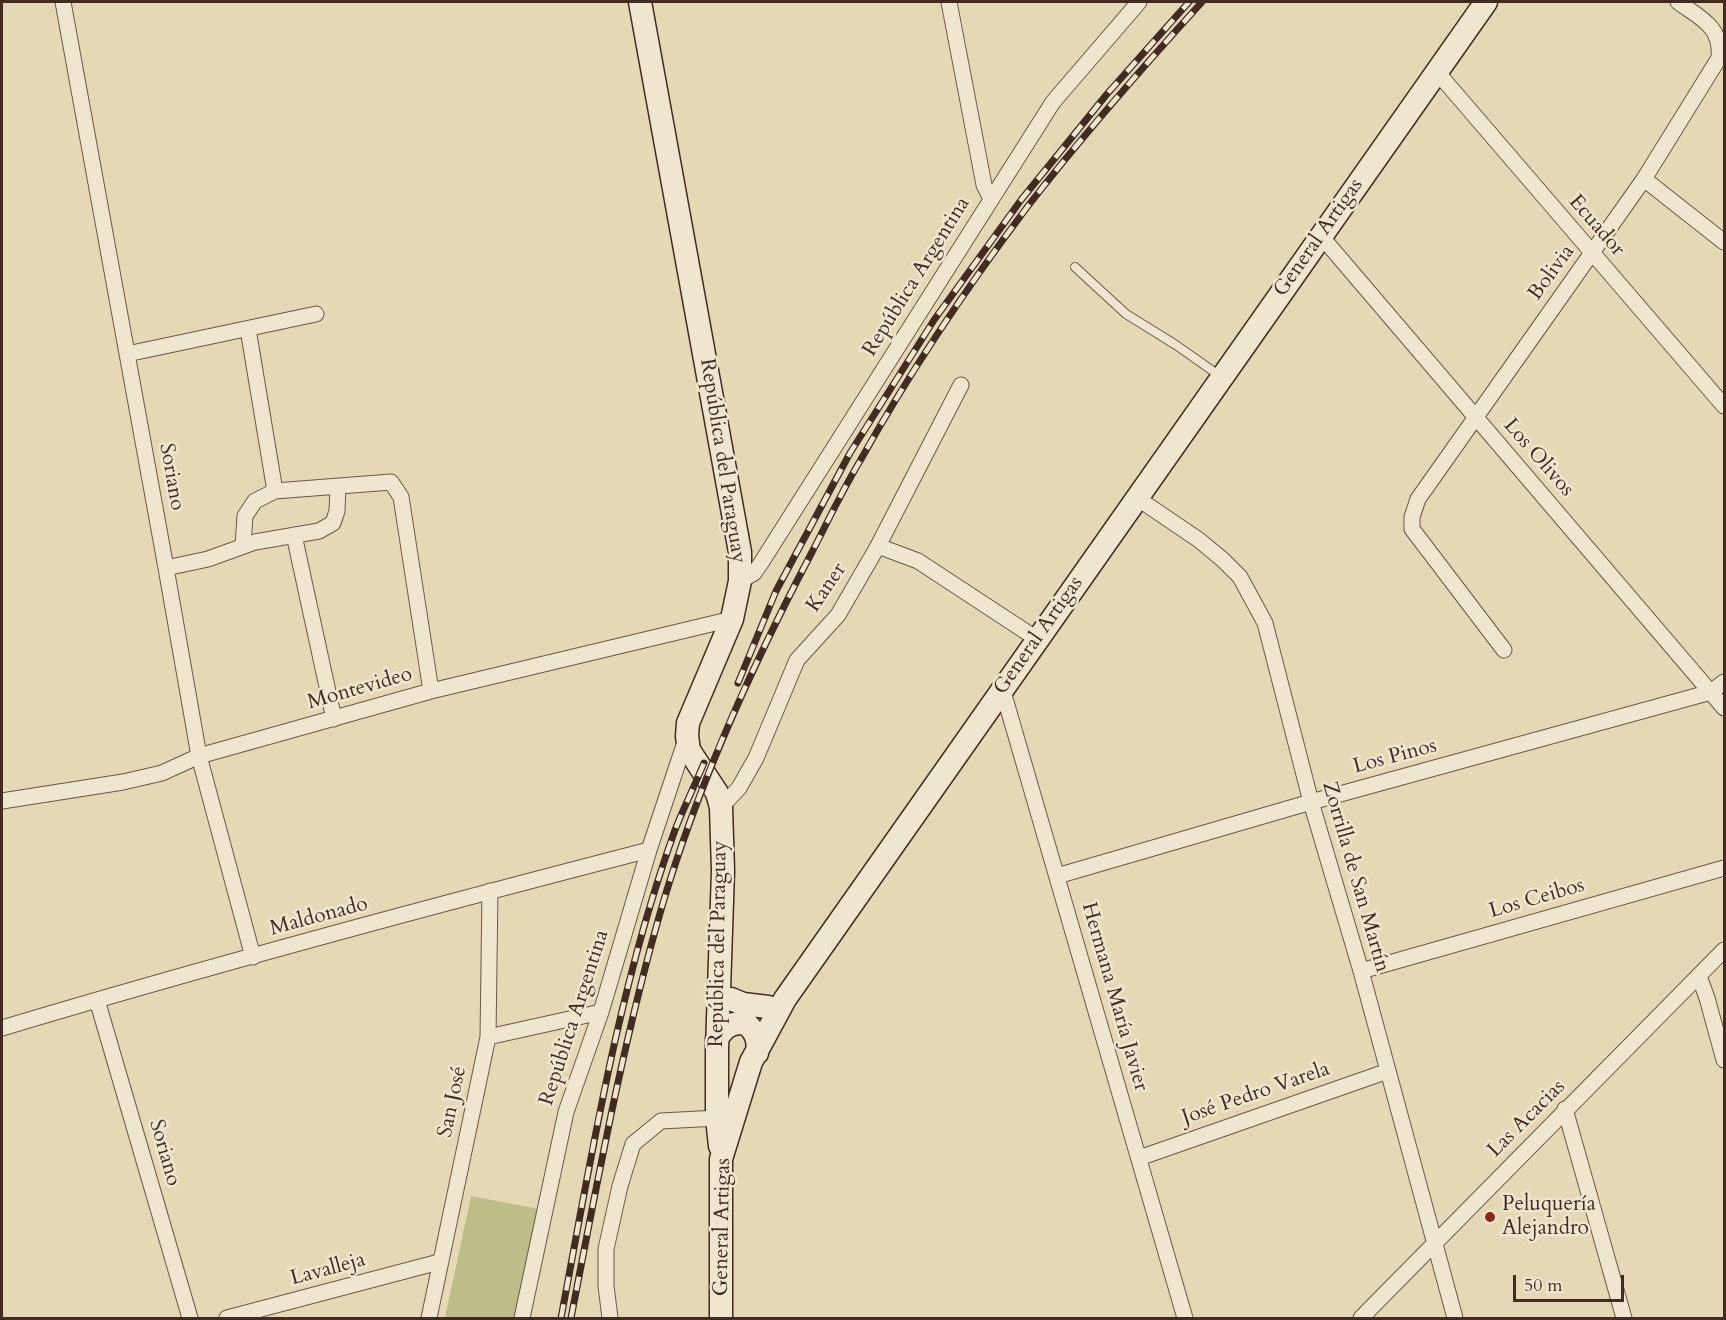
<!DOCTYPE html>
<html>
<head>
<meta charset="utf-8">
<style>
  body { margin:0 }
  #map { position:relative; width:1726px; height:1320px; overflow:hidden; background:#e5d9b5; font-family:Cardo,serif }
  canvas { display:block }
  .frame { position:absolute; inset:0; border:3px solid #412b23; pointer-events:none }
  .scale { position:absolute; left:1513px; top:1275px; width:111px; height:27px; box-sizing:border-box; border:3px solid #412b23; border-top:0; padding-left:8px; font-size:18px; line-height:21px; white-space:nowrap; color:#412b23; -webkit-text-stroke:4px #eee6cf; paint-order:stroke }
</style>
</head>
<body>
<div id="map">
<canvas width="1726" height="1320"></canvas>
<div class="frame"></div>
<div class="scale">50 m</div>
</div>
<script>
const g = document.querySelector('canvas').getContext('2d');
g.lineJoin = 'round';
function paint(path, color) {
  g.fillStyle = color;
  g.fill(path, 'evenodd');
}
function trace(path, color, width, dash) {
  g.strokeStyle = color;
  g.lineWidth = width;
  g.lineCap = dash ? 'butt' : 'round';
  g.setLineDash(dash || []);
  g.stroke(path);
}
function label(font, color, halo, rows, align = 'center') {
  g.font = font + ' Cardo,serif';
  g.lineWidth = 5;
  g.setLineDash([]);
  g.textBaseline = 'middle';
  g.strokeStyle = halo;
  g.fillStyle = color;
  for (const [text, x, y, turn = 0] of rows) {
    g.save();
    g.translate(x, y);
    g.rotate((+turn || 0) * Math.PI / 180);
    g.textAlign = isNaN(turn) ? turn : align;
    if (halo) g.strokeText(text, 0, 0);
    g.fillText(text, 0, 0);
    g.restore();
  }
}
const green = new Path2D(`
  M471,1196L539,1209L514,1318H445Z`);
const lane = new Path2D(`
  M1075,267L1126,314L1176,345L1220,376`);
const street = new Path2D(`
  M63,2L166,568L199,756L253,957
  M949,2L984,185L991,199
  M1437,72L1724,406
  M1644,179L1724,242
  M1321,236L1724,708
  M248,329L275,491
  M127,354L316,314
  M1137,498L1199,540L1223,560L1240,577L1265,623L1311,802L1361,971L1455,1318
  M294,535L334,719
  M243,546L245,516L255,501L275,491L391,482L401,497L431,691
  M878,546L918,561L1037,639
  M166,568L208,559L255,542L319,531L333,523L337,511L338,487
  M740,581L754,573L761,563L1053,102L1139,2
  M1504,650L1412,529V517L1418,499L1644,179L1719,58C1722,26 1700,18 1678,2
  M1002,688L1185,1318
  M2,801L123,782L162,773L199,756L431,691L732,619
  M721,807L739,788L756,758L797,660L838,615L878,546L961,385
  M1057,876L1311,802L1711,692L1724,682
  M1361,971L1724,868
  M1699,976L1707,998L1724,1060
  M97,1000L190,1318
  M2,1028C216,964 432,906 649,850
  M488,1037L601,1012
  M1565,1109L1624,1318
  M1139,1158L1388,1071
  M227,1318L439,1262
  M429,1318L488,1037L490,891
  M522,1318L566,1112L601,1012L649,850L686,739
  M610,1318L606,1286V1249L620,1186L633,1144L661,1121L717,1118
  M1361,1318L1724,950`);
const secondary = new Path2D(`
  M640,2L740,552V581L732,619L688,723L687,736L689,750L717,793L721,807L723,871L717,1049V1118L720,1146
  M731,999L743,1004L768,1007
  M717,1039C724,1027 732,1021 747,1024C756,1033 759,1040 757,1053
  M721,1318V1159L751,1062L785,999L1486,2`);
const rail = new Path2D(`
  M738,683L776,591L850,453L934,320L1021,200L1107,94L1189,2
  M561,1318C592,1154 618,988 675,830C684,807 695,785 704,763
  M571,1318C598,1179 623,1040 663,903C699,782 752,666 811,554C827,523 842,491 860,461C909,373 967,287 1028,206C1083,135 1142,68 1202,2`);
const markers = [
  [1490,1217,6,"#8f2418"]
];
const streetNames = [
  ["Ecuador",1596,226,49],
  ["General Artigas",1319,238,-55],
  ["Bolivia",1552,273,-54],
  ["República Argentina",917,277,-58],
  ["Los Olivos",1538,458,49],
  ["República del Paraguay",722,461,81],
  ["Soriano",171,477,80],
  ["Kaner",827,588,-56],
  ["General Artigas",1039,636,-55],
  ["Montevideo",360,689,-16],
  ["Los Pinos",1395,757,-15],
  ["Zorrilla de San Martín",1355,877,74],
  ["Los Ceibos",1537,899,-16],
  ["Maldonado",319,917,-15],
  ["República del Paraguay",719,944,-89],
  ["Hermana María Javier",1114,997,74],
  ["República Argentina",575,1018,-72],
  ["José Pedro Varela",1256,1094,-19],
  ["San José",453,1102,-78],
  ["Las Acacias",1527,1119,-45],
  ["Soriano",164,1153,74],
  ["General Artigas",723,1227,-89],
  ["Lavalleja",328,1270,-15]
];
const poiNames = [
  ["Peluquería",1502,1205],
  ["Alejandro",1502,1229]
];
paint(green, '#bcbd88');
trace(lane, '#6a5648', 10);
trace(street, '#6a5648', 17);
trace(secondary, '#412b23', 25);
trace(lane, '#eee6cf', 8);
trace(street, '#eee6cf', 15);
trace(secondary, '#eee6cf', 22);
trace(rail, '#412b23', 7);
trace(rail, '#eee6cf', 4.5, [14]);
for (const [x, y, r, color] of markers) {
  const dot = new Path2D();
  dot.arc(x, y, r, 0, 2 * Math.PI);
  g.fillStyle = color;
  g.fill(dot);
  trace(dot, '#eee6cf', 2);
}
label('21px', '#412b23', '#eee6cf', streetNames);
label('21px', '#412b23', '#eee6cf', poiNames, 'left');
</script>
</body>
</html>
